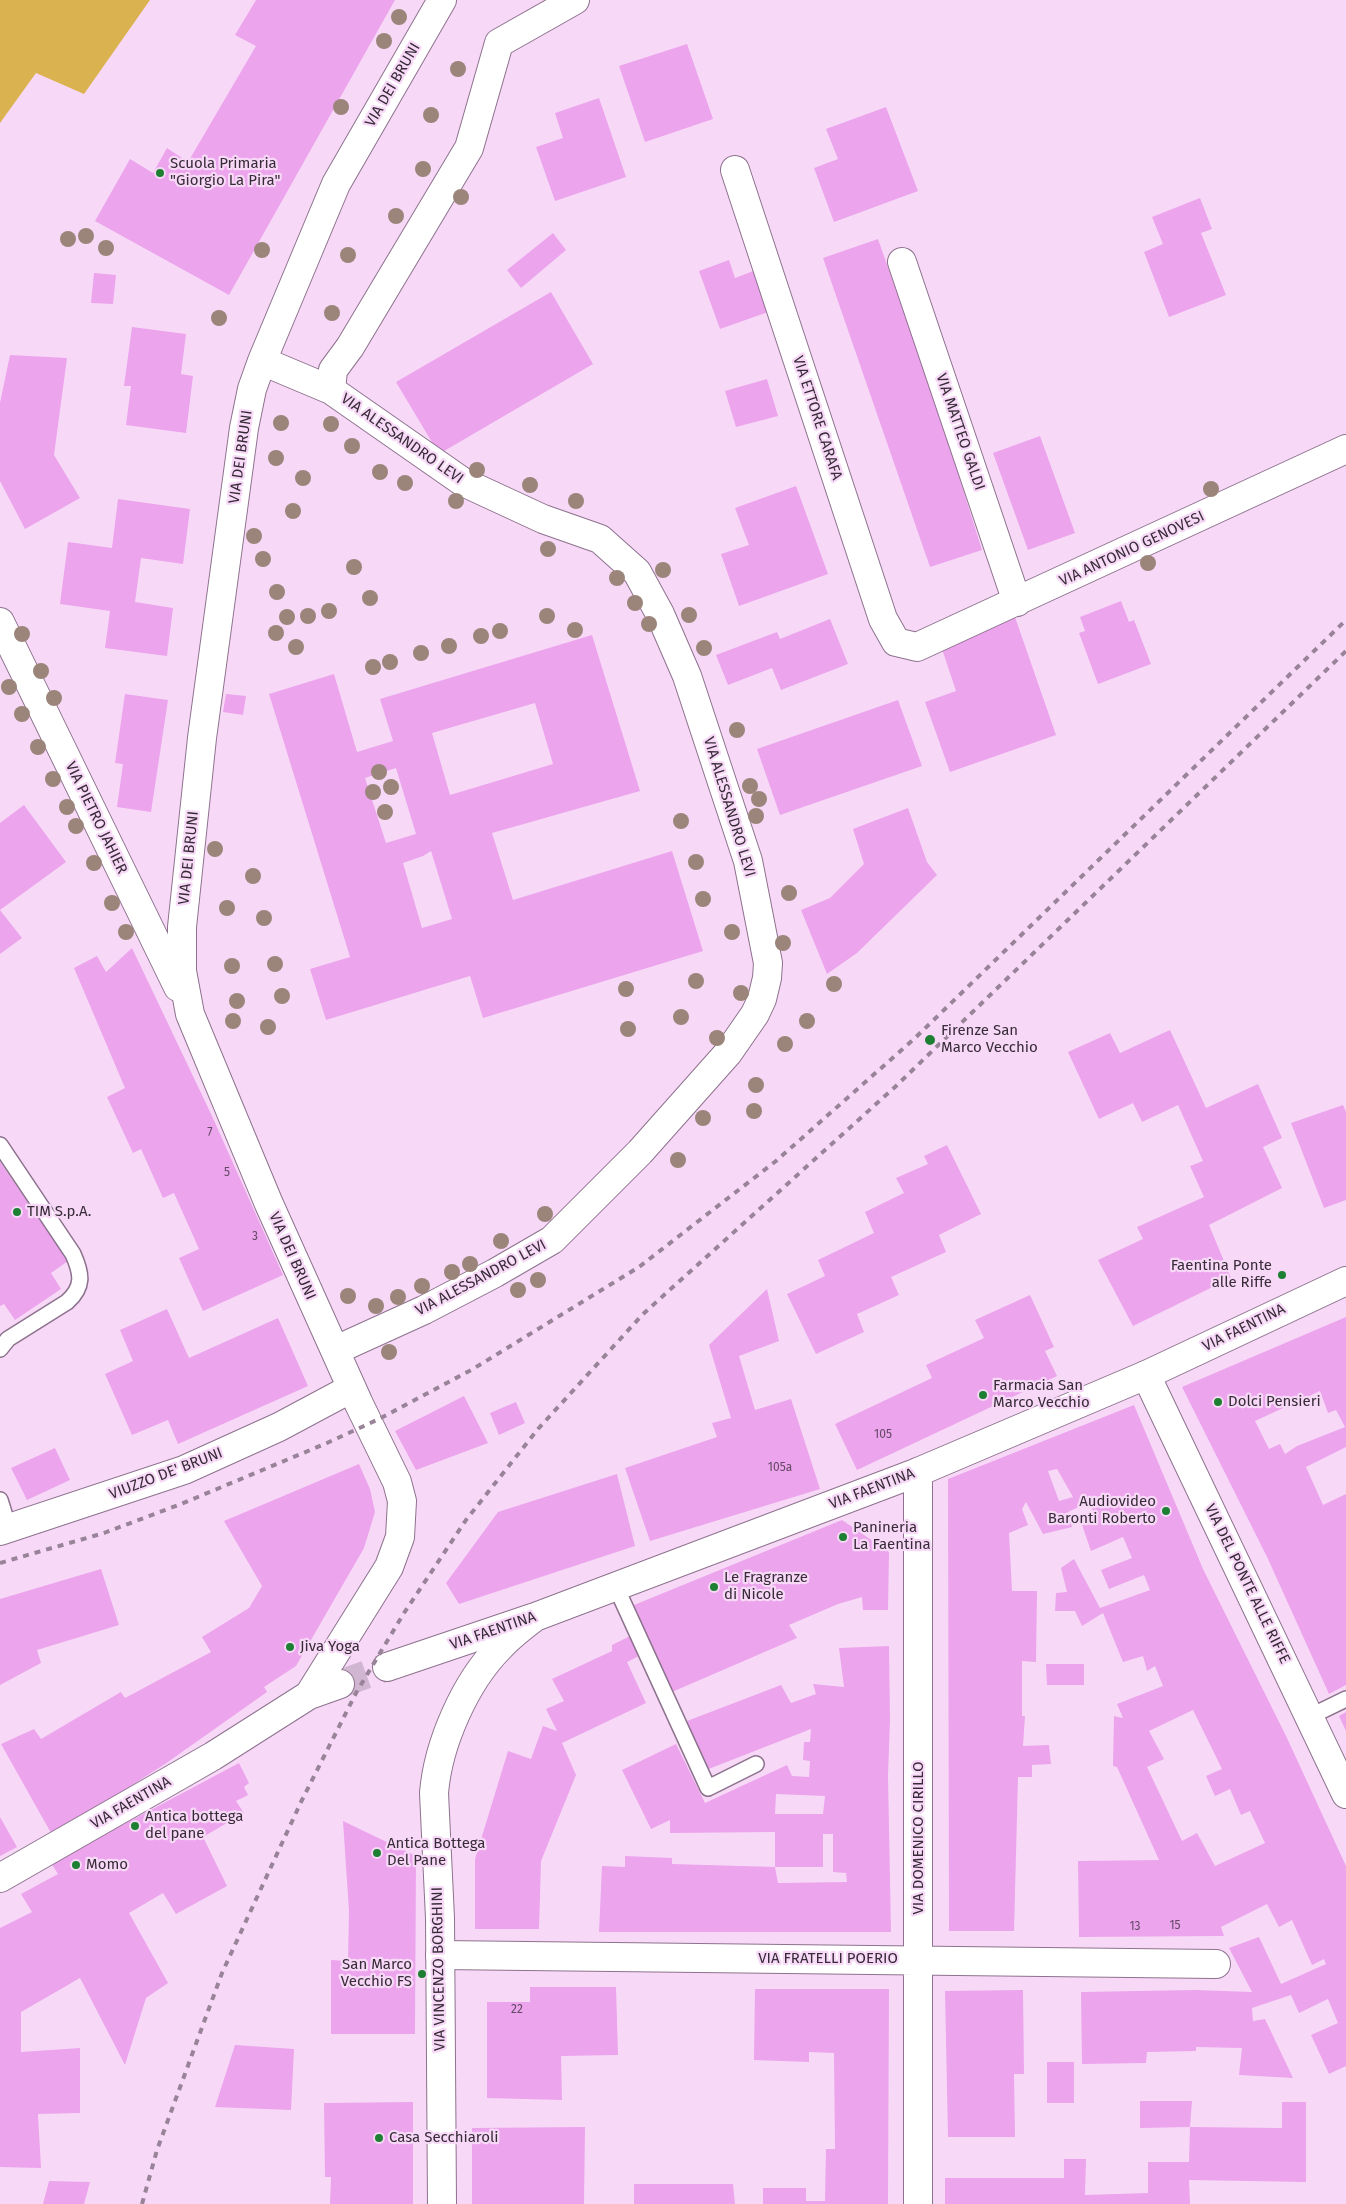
<!DOCTYPE html>
<html>
<head>
<meta charset="utf-8">
<style>
  body { margin:0 }
  canvas { display:block; background:#f7d9f7 }
</style>
</head>
<body>
<canvas width="1346" height="2204"></canvas>
<script>
const g = document.querySelector('canvas').getContext('2d');
g.lineJoin = 'round';
function paint(path, color) {
  g.fillStyle = color;
  g.fill(path, 'evenodd');
}
function trace(path, color, width, dash) {
  g.strokeStyle = color;
  g.lineWidth = width;
  g.lineCap = dash ? 'butt' : 'round';
  g.setLineDash(dash || []);
  g.stroke(path);
}
function label(font, color, halo, rows, align = 'center') {
  g.font = font + ' "Fira Sans",sans-serif';
  g.lineWidth = 4.5;
  g.setLineDash([]);
  g.textBaseline = 'middle';
  g.strokeStyle = halo;
  g.fillStyle = color;
  for (const [text, x, y, turn = 0] of rows) {
    g.save();
    g.translate(x, y);
    g.rotate((+turn || 0) * Math.PI / 180);
    g.textAlign = isNaN(turn) ? turn : align;
    if (halo) g.strokeText(text, 0, 0);
    g.fillText(text, 0, 0);
    g.restore();
  }
}
const green = new Path2D(`
  M0,0H150L84,94L36,73L0,123Z`);
const building = new Path2D(`
  M256,0H395L229,295L95,221L130,159L153,173L167,148L188,162L256,46L235,35Z
  M687,44L713,119L645,142L619,66Z
  M599,98L626,177L555,201L536,147L563,138L555,113Z
  M886,107L918,191L834,222L814,168L838,159L826,129Z
  M1200,198L1212,229L1201,233L1226,295L1169,317L1144,252L1163,244L1152,217Z
  M553,233L566,250L521,288L507,270Z
  M878,239L939,413L982,550L930,567L823,258Z
  M729,260L735,278L756,270L771,311L720,329L699,271Z
  M94,273L116,275L113,304L91,303Z
  M551,292L593,364L439,454L396,382Z
  M132,327L186,334L181,374L193,376L186,433L126,425L131,386H124Z
  M10,355L67,358L54,455L80,498L25,529L0,481V403Z
  M767,379L778,416L736,427L725,391Z
  M1040,436L1075,533L1028,550L993,453Z
  M796,486L828,574L739,606L721,554L749,545L735,508Z
  M118,499L190,509L183,564L141,558L135,602L173,608L167,656L105,648L110,611L60,604L68,542L112,548Z
  M1121,601L1129,622L1134,620L1151,664L1098,684L1079,633L1085,631L1080,617Z
  M1015,617L1056,735L950,772L925,702L956,691L940,643Z
  M830,619L848,664L781,690L772,668L728,685L716,655L777,632L780,639Z
  M592,635L640,791L492,833L513,900L672,851L703,951L483,1018L470,976L326,1020L310,969L350,957L269,694L334,674L357,752L393,741L380,699ZM535,703L553,764L450,795L432,733ZM396,768L416,834L386,843L365,778ZM431,851L452,919L422,928L403,863L423,856Z
  M125,694L168,700L151,812L117,807L123,764L115,763Z
  M226,694L246,696L243,715L223,712Z
  M898,700L922,766L780,815L757,749Z
  M24,805L66,862L0,910L22,938L0,954V823Z
  M908,808L927,862L937,875L857,953L827,974L801,910L830,898L864,864L853,829Z
  M132,948L212,1116L283,1275L203,1311L179,1258L199,1249L174,1193L163,1198L141,1149L133,1153L107,1097L125,1088L74,968L97,956L106,972Z
  M1170,1030L1206,1108L1258,1084L1282,1138L1263,1147L1282,1188L1209,1225L1231,1278L1133,1326L1098,1260L1143,1239L1137,1227L1204,1197L1190,1166L1203,1161L1178,1105L1142,1122L1133,1103L1099,1119L1068,1052L1110,1033L1120,1053Z
  M1343,1105L1346,1112V1200L1324,1208L1291,1123Z
  M947,1145L981,1214L939,1235L946,1252L891,1277L899,1295L857,1314L864,1332L816,1354L787,1294L825,1276L818,1260L874,1233L865,1212L904,1193L896,1178L928,1164L924,1156Z
  M0,1162L68,1261L51,1273L61,1289L15,1320L4,1304L0,1306Z
  M767,1289L779,1341L739,1356L755,1410L791,1399L820,1489L650,1541L625,1468L717,1437L712,1423L731,1418L709,1345Z
  M1030,1295L1054,1347L1045,1351L1057,1376L857,1470L835,1424L932,1378L926,1365L984,1338L975,1320Z
  M167,1309L189,1358L278,1318L308,1386L178,1444L168,1420L132,1435L105,1374L133,1361L120,1330Z
  M1346,1317V1447L1306,1467L1323,1505L1346,1494V1685L1329,1694L1268,1559L1182,1387ZM1320,1391L1328,1413L1336,1410L1345,1427L1297,1446L1285,1454L1280,1444L1269,1449L1255,1421Z
  M464,1396L488,1443L416,1470L395,1431Z
  M516,1402L525,1423L499,1435L490,1413Z
  M1134,1405L1203,1569L1287,1738L1346,1866V2066L1329,2074L1311,2035L1338,2023L1328,1999L1299,2013L1291,1995L1252,2008L1253,2021L1265,2019L1293,2078L1239,2075L1242,2048L1196,2047V2051L1147,2052L1146,2063L1082,2064L1081,1992L1195,1990L1252,1992L1229,1948L1259,1937L1281,1984L1326,1964L1324,1959L1312,1965L1292,1920L1279,1927L1267,1904L1221,1927L1224,1936L1079,1937L1078,1861L1159,1860L1117,1767L1113,1766L1114,1716L1123,1718L1117,1704L1163,1686L1155,1666L1147,1671L1143,1656L1123,1662L1103,1613L1082,1626L1075,1611H1055L1056,1593L1067,1592L1061,1568L1074,1559L1100,1608L1150,1590L1144,1575L1109,1589L1101,1570L1132,1558L1123,1537L1091,1551L1081,1522L1096,1518L1089,1502L1068,1512L1072,1527L1043,1534L1026,1502L1022,1509L1028,1525L1009,1533L1012,1591H1037L1036,1662L1022,1661V1716H1025L1023,1746L1049,1745L1051,1764L1032,1765V1777H1018L1014,1931H949L948,1479ZM1057,1469L1073,1497L1059,1501L1048,1471ZM1193,1710L1222,1769L1206,1776L1215,1796L1230,1789L1241,1815L1250,1811L1265,1843L1215,1866L1197,1833L1182,1841L1147,1767L1164,1759L1149,1731Z
  M55,1448L70,1480L27,1500L11,1468Z
  M359,1464L370,1489L375,1512L364,1548L296,1666L264,1687L267,1692L165,1764L115,1796L51,1833L1,1744L34,1729L41,1739L121,1692L125,1698L211,1652L202,1637L249,1608L262,1586L224,1521Z
  M617,1474L635,1546L459,1604L446,1583L498,1512Z
  M842,1520L889,1552L888,1610H863L862,1597L838,1604L789,1625L797,1638L672,1692L634,1605Z
  M101,1569L119,1625L37,1650L41,1663L0,1685V1599Z
  M630,1636L639,1656L627,1662L646,1703L562,1743L576,1775L541,1861L539,1929H475V1859L508,1751L531,1759L543,1726L557,1731L546,1709L564,1701L552,1679L612,1651V1645Z
  M889,1646L890,1720L888,1776L891,1932H599L602,1866L625,1867V1856L672,1858V1864L775,1867V1832L670,1833V1820L651,1829L622,1770L676,1744L705,1803L787,1765L792,1776L809,1777L810,1761L803,1760L804,1742H810L811,1729L706,1770L687,1721L781,1685L791,1703L816,1694L813,1684L844,1687L839,1648ZM776,1794L825,1796L823,1814H775ZM823,1834H833V1872L846,1873L847,1882L778,1883L775,1867H823Z
  M1046,1664H1084V1685H1047Z
  M1346,1712V1731L1339,1716Z
  M239,1763L249,1783L244,1787L248,1795L236,1801L244,1813L203,1837L227,1886L176,1914L163,1893L129,1913L168,1983L146,1998L125,2065L80,1978L21,2012V2052L80,2048V2113L38,2114L41,2168L0,2167V1928L32,1912L21,1894L58,1874L51,1863Z
  M0,1817L17,1847L0,1856Z
  M343,1821L416,1856L415,2034H331V1960L348,1961L349,1911Z
  M530,1987H616L618,2055L561,2056L562,2100L487,2098V2002H530Z
  M755,1989H889L888,2204H763V2188H806V2201H825L826,2149H835L834,2053L809,2052V2062L754,2060Z
  M1023,1990L1024,2074H1014L1015,2137H948L945,1991Z
  M235,2045L294,2049L291,2110L215,2107Z
  M1047,2062H1074V2103H1047Z
  M1140,2101H1192L1190,2127L1282,2128V2102H1306V2182L1189,2180L1190,2204H945V2178H1064V2159H1086L1085,2195L1148,2193V2162H1189L1190,2127L1140,2128Z
  M413,2102V2204H330L331,2177H325L324,2103Z
  M585,2127L584,2204H472V2128Z
  M49,2181L90,2182L84,2204H43Z
  M634,2184H733L735,2204H634Z`);
const streetTunnel = new Path2D(`
  M340,1684L387,1667`);
const lane = new Path2D(`
  M0,1145L73,1254C82,1274 84,1287 67,1302L8,1339L0,1349
  M0,1500L9,1529
  M616,1587L708,1788L756,1764
  M1309,1717L1346,1699`);
const street = new Path2D(`
  M735,170L883,619L896,642L917,647L1346,449
  M902,262L1017,602
  M262,361L331,390
  M0,622L178,987
  M336,1350L424,1310L495,1273L552,1240L640,1152L728,1053L755,1014L762,999L767,978L768,963L748,861L687,676L660,614L637,572L600,539L543,519L463,482L331,390L333,370L350,347L469,148L499,43L575,0
  M1146,1375L1346,1794
  M918,1472V2204
  M0,1531L184,1470L279,1427L352,1388
  M387,1667L532,1618
  M309,1695L389,1567L400,1537L402,1501L397,1482L359,1404L269,1204L190,1014L182,971V927L202,738L244,428L252,389L262,361L336,184L442,0
  M0,1878L213,1756L309,1695L340,1684
  M440,1955L1216,1964`);
const secondary = new Path2D(`
  M442,2204L440,1918L434,1793C438,1744 465,1682 500,1647C510,1636 523,1626 535,1617L918,1472L1146,1375L1346,1281`);
const rail = new Path2D(`
  M0,1563L104,1533L181,1504L327,1443L379,1419L473,1369L639,1267L776,1161L914,1039L1346,620
  M142,2204L157,2150L222,1973L301,1802L356,1693L404,1613L466,1520L538,1429L643,1314L895,1087L1346,651`);
const trees = [
  [399,17],
  [384,41],
  [458,69],
  [341,107],
  [431,115],
  [423,169],
  [461,197],
  [396,216],
  [86,236],
  [68,239],
  [106,248],
  [262,250],
  [348,255],
  [332,313],
  [219,318],
  [281,423],
  [331,424],
  [352,446],
  [276,458],
  [477,470],
  [380,472],
  [303,478],
  [405,483],
  [530,485],
  [1211,489],
  [456,501],
  [576,501],
  [293,511],
  [254,536],
  [548,549],
  [263,559],
  [1148,563],
  [354,567],
  [663,570],
  [617,578],
  [277,592],
  [370,598],
  [635,603],
  [329,611],
  [689,615],
  [308,616],
  [547,616],
  [287,617],
  [649,624],
  [575,630],
  [500,631],
  [276,633],
  [22,634],
  [481,636],
  [449,646],
  [296,647],
  [704,648],
  [421,653],
  [390,662],
  [373,667],
  [41,671],
  [9,687],
  [54,698],
  [22,714],
  [737,730],
  [38,747],
  [379,772],
  [53,779],
  [750,786],
  [391,787],
  [373,792],
  [759,799],
  [67,807],
  [385,812],
  [756,816],
  [681,821],
  [76,826],
  [215,849],
  [696,862],
  [94,863],
  [253,876],
  [789,893],
  [703,899],
  [112,903],
  [227,908],
  [264,918],
  [126,932],
  [732,932],
  [783,943],
  [275,964],
  [232,966],
  [696,981],
  [834,984],
  [626,989],
  [741,993],
  [282,996],
  [237,1001],
  [681,1017],
  [233,1021],
  [807,1021],
  [268,1027],
  [628,1029],
  [717,1038],
  [785,1044],
  [756,1085],
  [754,1111],
  [703,1118],
  [678,1160],
  [545,1214],
  [501,1241],
  [470,1264],
  [452,1272],
  [538,1280],
  [422,1286],
  [518,1290],
  [348,1296],
  [398,1297],
  [376,1306],
  [389,1352]
];
const markers = [
  [160,173,5,"#1d7f32"],
  [930,1040,6,"#1d7f32"],
  [17,1212,5,"#1d7f32"],
  [1282,1275,5,"#1d7f32"],
  [983,1395,5,"#1d7f32"],
  [1218,1402,5,"#1d7f32"],
  [1166,1511,5,"#1d7f32"],
  [843,1537,5,"#1d7f32"],
  [714,1587,5,"#1d7f32"],
  [290,1647,5,"#1d7f32"],
  [135,1826,5,"#1d7f32"],
  [377,1853,5,"#1d7f32"],
  [76,1865,5,"#1d7f32"],
  [422,1974,5,"#1d7f32"],
  [379,2138,5,"#1d7f32"]
];
const numberNames = [
  ["7",210,1133],
  ["5",227,1173],
  ["3",255,1237],
  ["105",883,1435],
  ["105a",780,1468],
  ["15",1175,1926],
  ["13",1135,1927],
  ["22",517,2010]
];
const streetNames = [
  ["VIA DEI BRUNI",393,85,-60],
  ["VIA ETTORE CARAFA",817,418,72],
  ["VIA MATTEO GALDI",960,432,71],
  ["VIA ALESSANDRO LEVI",402,439,35],
  ["VIA DEI BRUNI",241,457,-82],
  ["VIA ANTONIO GENOVESI",1132,549,-25],
  ["VIA ALESSANDRO LEVI",729,807,73],
  ["VIA PIETRO JAHIER",96,818,64],
  ["VIA DEI BRUNI",189,858,-84],
  ["VIA DEI BRUNI",292,1256,66],
  ["VIA ALESSANDRO LEVI",481,1278,-28],
  ["VIA FAENTINA",1244,1328,-26],
  ["VIUZZO DE' BRUNI",166,1474,-21],
  ["VIA FAENTINA",872,1489,-21],
  ["VIA DEL PONTE ALLE RIFFE",1247,1584,64],
  ["VIA FAENTINA",493,1631,-19],
  ["VIA FAENTINA",131,1803,-30],
  ["VIA DOMENICO CIRILLO",919,1838,-90],
  ["VIA FRATELLI POERIO",828,1959],
  ["VIA VINCENZO BORGHINI",439,1969,-91]
];
const poiNames = [
  ["Scuola Primaria",170,164],
  ["\"Giorgio La Pira\"",170,181],
  ["Firenze San",941,1031],
  ["Marco Vecchio",941,1048],
  ["TIM S.p.A.",27,1212],
  ["Faentina Ponte",1272,1266,"right"],
  ["alle Riffe",1272,1283,"right"],
  ["Farmacia San",993,1386],
  ["Marco Vecchio",993,1403],
  ["Dolci Pensieri",1228,1402],
  ["Audiovideo",1156,1502,"right"],
  ["Baronti Roberto",1156,1519,"right"],
  ["Panineria",853,1528],
  ["La Faentina",853,1545],
  ["Le Fragranze",724,1578],
  ["di Nicole",724,1595],
  ["Jiva Yoga",300,1647],
  ["Antica bottega",145,1817],
  ["del pane",145,1834],
  ["Antica Bottega",387,1844],
  ["Del Pane",387,1861],
  ["Momo",86,1865],
  ["San Marco",412,1965,"right"],
  ["Vecchio FS",412,1982,"right"],
  ["Casa Secchiaroli",389,2138]
];
paint(green, '#dbb250');
paint(building, '#eca4ed');
trace(streetTunnel, '#d1b6d1', 28, [28, 14]);
trace(lane, '#8d728d', 18);
trace(street, '#8d728d', 30);
trace(secondary, '#8d728d', 30);
trace(lane, '#fff', 15);
trace(street, '#fff', 28);
trace(secondary, '#fff', 28);
trace(rail, '#998399', 4, [6, 6]);
g.fillStyle = '#9b847a';
for (const [x, y] of trees) {
  g.beginPath();
  g.arc(x, y, 8, 0, 2 * Math.PI);
  g.fill();
}
for (const [x, y, r, color] of markers) {
  const dot = new Path2D();
  dot.arc(x, y, r, 0, 2 * Math.PI);
  g.fillStyle = color;
  g.fill(dot);
  trace(dot, '#f7d9f7', 2);
}
label('12px', '#644964', null, numberNames);
label('15px', '#372b37', '#f7d9f7', streetNames);
label('15px', '#372b37', '#f7d9f7', poiNames, 'left');
</script>
</body>
</html>
